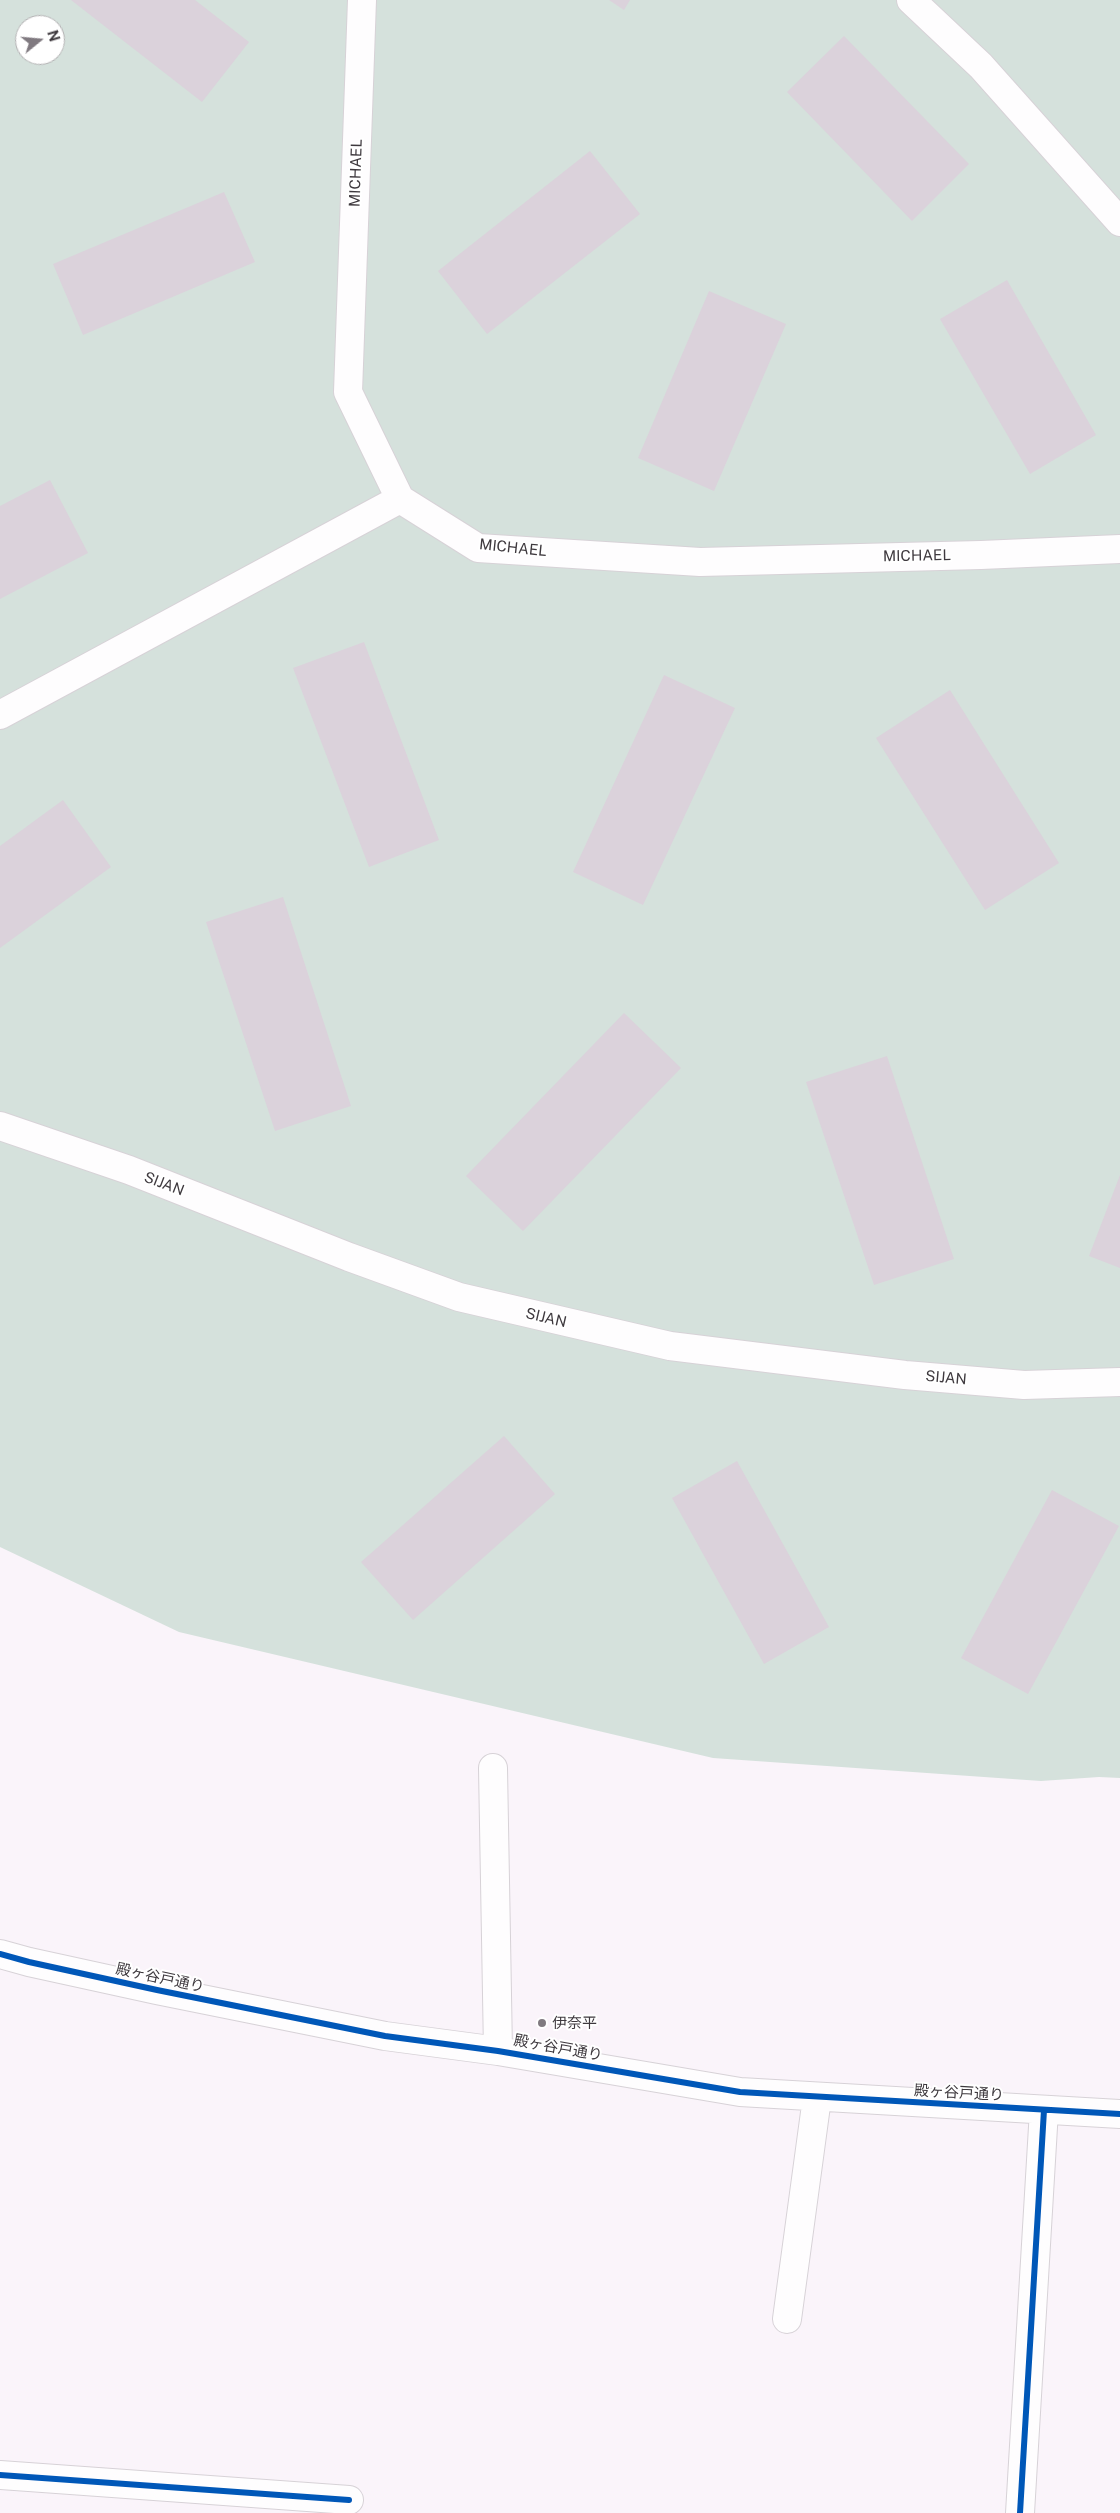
<!DOCTYPE html>
<html>
<head>
<meta charset="utf-8">
<style>
  body { margin:0 }
  #map { position:relative; width:1120px; height:2513px; overflow:hidden; background:#faf4fa; font-family:"Public Sans",sans-serif }
  canvas { display:block }
  .north { position:absolute; left:15px; top:15px; width:50px; height:50px; box-sizing:border-box; background:#fff; border:1px solid #b2b0b2; border-radius:50%; rotate:73deg; font-size:14px; font-weight:700; line-height:20px; text-align:center; color:#3e393e }
  .north::after { content:''; display:block; margin:auto; width:18px; height:22px; background:#807a80; clip-path:polygon(50% 0,100% 100%,50% 72%,0 100%) }
</style>
</head>
<body>
<div id="map">
<canvas width="1120" height="2513"></canvas>
<div class="north">N</div>
</div>
<script>
const g = document.querySelector('canvas').getContext('2d');
g.lineJoin = 'round';
function paint(path, color) {
  g.fillStyle = color;
  g.fill(path, 'evenodd');
}
function trace(path, color, width, dash) {
  g.strokeStyle = color;
  g.lineWidth = width;
  g.lineCap = dash ? 'butt' : 'round';
  g.setLineDash(dash || []);
  g.stroke(path);
}
function label(font, color, halo, rows, align = 'center') {
  g.font = font + ' "Public Sans","Noto Sans JP",sans-serif';
  g.lineWidth = 4;
  g.setLineDash([]);
  g.textBaseline = 'middle';
  g.strokeStyle = halo;
  g.fillStyle = color;
  for (const [text, x, y, turn = 0] of rows) {
    g.save();
    g.translate(x, y);
    g.rotate((+turn || 0) * Math.PI / 180);
    g.textAlign = isNaN(turn) ? turn : align;
    if (halo) g.strokeText(text, 0, 0);
    g.fillText(text, 0, 0);
    g.restore();
  }
}
const green = new Path2D(`
  M0,0H1120V1778L1099,1777L1041,1781L713,1758L179,1632L0,1547ZM25,25H55V55H25Z`);
const building = new Path2D(`
  M71,0H195L249,42L202,102Z
  M609,0H630L624,10Z
  M844,36L969,164L912,221L787,92Z
  M590,151L640,214L487,334L438,271Z
  M224,192L255,262L83,335L53,264Z
  M1007,280L1096,435L1030,474L940,319Z
  M709,291L786,324L714,491L638,458Z
  M50,480L88,553L0,599V506Z
  M364,642L439,840L369,867L293,668Z
  M664,675L735,708L643,905L573,872Z
  M950,690L1059,863L985,910L876,738Z
  M63,800L111,867L0,948V846Z
  M283,897L351,1106L275,1131L206,922Z
  M624,1013L681,1068L523,1231L466,1176Z
  M887,1056L954,1259L874,1285L806,1082Z
  M1120,1175V1268L1089,1256Z
  M504,1436L555,1494L413,1620L361,1562Z
  M737,1461L829,1627L764,1664L672,1498Z
  M1052,1490L1119,1526L1028,1694L961,1658Z`);
const minor = new Path2D(`
  M362,0L348,392L400,499L478,548L700,562L981,555L1120,549
  M911,0L981,66L1120,222
  M0,715L400,499
  M0,1126L129,1170L349,1257L459,1297L670,1346L905,1375L1024,1385L1120,1382
  M493,1768L498,2051
  M0,1954L29,1962L157,1990L385,2036L498,2051L740,2092L1120,2114
  M787,2319L817,2098
  M0,2475L349,2500
  M1020,2513L1044,2110`);
const cycleway = new Path2D(`
  M0,1954L29,1962L157,1990L385,2036L498,2051L740,2092L1120,2114
  M0,2475L349,2500
  M1020,2513L1044,2110`);
const markers = [
  [542,2023,5,"#807a80"]
];
const streetNames = [
  ["MICHAEL",356,173,-88],
  ["MICHAEL",513,548,6],
  ["MICHAEL",917,556,-1],
  ["SIJAN",164,1184,21],
  ["SIJAN",546,1318,13],
  ["SIJAN",946,1378,5],
  ["殿ヶ谷戸通り",160,1978,12],
  ["殿ヶ谷戸通り",558,2048,10],
  ["殿ヶ谷戸通り",959,2093,3]
];
const poiNames = [
  ["伊奈平",552,2023]
];
paint(green, '#d5e1dc');
paint(building, '#dbd2db');
trace(minor, '#d7d2d7', 30);
trace(minor, '#fefdfe', 28);
trace(cycleway, '#0057b8', 6);
for (const [x, y, r, color] of markers) {
  const dot = new Path2D();
  dot.arc(x, y, r, 0, 2 * Math.PI);
  g.fillStyle = color;
  g.fill(dot);
  trace(dot, '#fff', 2);
}
label('15px', '#3e393e', '#fff', streetNames);
label('15px', '#3e393e', '#fff', poiNames, 'left');
</script>
</body>
</html>
